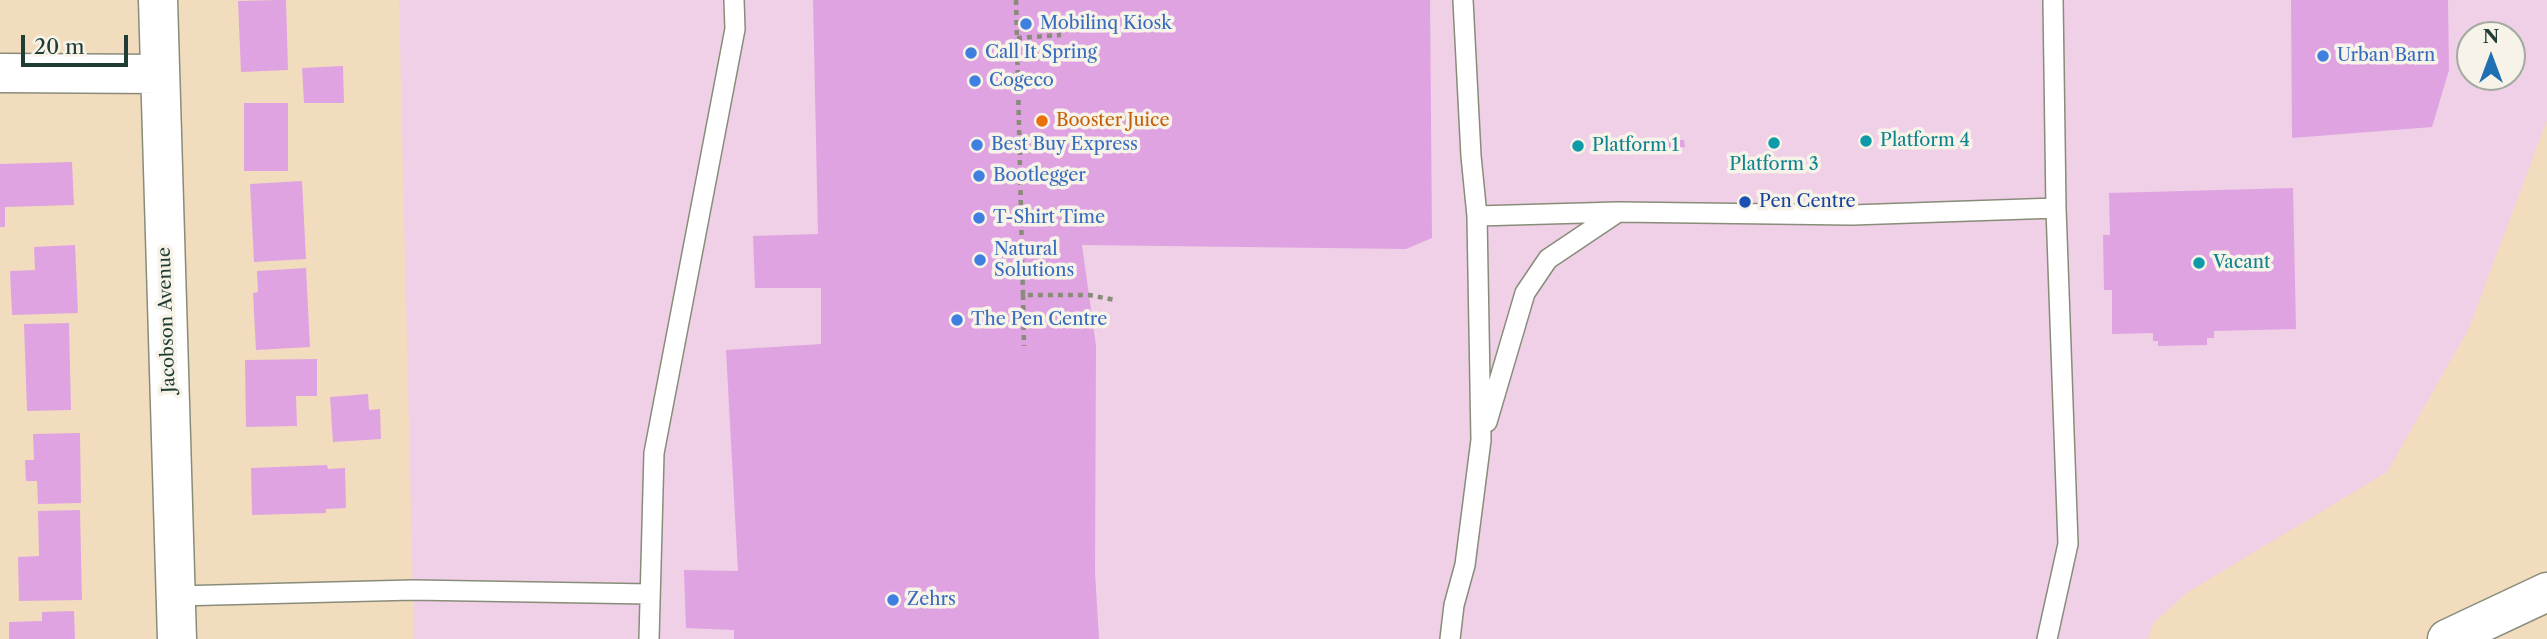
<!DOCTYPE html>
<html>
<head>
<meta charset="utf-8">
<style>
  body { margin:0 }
  #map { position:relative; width:2547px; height:639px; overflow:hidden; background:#f2dcbe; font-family:"Libre Caslon Text",serif }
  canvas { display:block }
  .north { position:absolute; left:2456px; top:21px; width:70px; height:70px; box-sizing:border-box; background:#f7f3e8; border:2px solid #a1aaa0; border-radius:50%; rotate:0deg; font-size:19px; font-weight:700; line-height:28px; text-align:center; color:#1f3d34 }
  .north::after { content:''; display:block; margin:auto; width:24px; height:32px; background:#1f6fb2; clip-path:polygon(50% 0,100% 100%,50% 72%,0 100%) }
  .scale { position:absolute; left:21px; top:35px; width:107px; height:32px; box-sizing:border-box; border:4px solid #1f3d34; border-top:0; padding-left:9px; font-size:21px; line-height:24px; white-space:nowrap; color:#1f3d34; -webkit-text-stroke:5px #f7f3e8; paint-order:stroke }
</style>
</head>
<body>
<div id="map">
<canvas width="2547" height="639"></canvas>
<div class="north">N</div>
<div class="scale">20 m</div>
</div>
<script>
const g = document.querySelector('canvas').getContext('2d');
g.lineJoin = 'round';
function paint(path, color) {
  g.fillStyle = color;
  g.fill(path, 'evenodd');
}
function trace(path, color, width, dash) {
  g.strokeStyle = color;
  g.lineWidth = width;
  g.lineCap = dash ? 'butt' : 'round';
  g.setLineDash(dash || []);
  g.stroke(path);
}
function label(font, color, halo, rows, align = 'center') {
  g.font = font + ' "Libre Caslon Text",serif';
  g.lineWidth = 7;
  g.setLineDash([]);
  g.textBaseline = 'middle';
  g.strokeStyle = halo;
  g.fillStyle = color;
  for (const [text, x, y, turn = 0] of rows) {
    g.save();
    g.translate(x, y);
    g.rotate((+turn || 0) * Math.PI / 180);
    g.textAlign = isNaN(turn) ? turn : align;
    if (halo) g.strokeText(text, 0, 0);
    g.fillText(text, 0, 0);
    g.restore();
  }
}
const built = new Path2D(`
  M399,0H2547V120L2469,328L2387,472L2188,592L2153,623L2148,639H414ZM2470,35H2512V77H2470Z`);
const building = new Path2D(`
  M278,0H286L288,70L241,72L238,1Z
  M813,0H1430L1432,238L1406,249L1082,245L1096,346L1095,572L1099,639H734V630L686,628L684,570L738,571L726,350L821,344V288H755L753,236L818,234Z
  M2291,0H2448L2449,70L2432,127L2292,138Z
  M343,66L344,103H304L302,68Z
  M244,103H288V171H244Z
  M1858,137H1874V144H1858Z
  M1781,138L1782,146H1766V139Z
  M1668,140H1684L1685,147L1669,148Z
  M1570,142H1586V150H1570Z
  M72,162L74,205L5,207V227H0V164Z
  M302,181L306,259L254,262L250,184Z
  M2293,188L2296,329L2214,331V338H2207V345L2158,346V341H2153V333L2112,334V290H2104L2103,235H2110L2109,193Z
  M75,245L78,313L12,315L10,271L35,270L34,247Z
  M306,268L310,347L256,350L253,293L258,292L257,271Z
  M69,323L71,410L27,411L24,324Z
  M317,359V396H296L297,426L246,427L245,360Z
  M368,394L369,410L380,409L381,439L333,442L330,397Z
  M80,433L81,503L38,504L37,481H26L25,460H34L33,434Z
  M327,465L328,469L345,468L346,508L326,509V513L252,515L251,468Z
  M80,510L82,600L19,601L18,557L39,556L38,511Z
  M74,611L75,639H9V622L42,621V612Z`);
const path = new Path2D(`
  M1016,0L1023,295H1089L1115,300
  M1017,38L1061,35
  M1023,295L1024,346`);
const lane = new Path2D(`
  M1477,216L1618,212L1852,215L2056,208
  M1487,422L1525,293L1548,259L1618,212
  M176,596L413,590L650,594
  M649,639L654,453L735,29L734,0
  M1450,639L1454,605L1465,565L1481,440L1477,216L1471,156L1463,0
  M2047,639L2068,544L2056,208L2053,0`);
const street = new Path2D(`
  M158,0L177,639
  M0,73L160,74`);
const secondary = new Path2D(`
  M2447,639L2547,592`);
const markers = [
  [1026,24,7,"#3f7fe0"],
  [971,53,7,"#3f7fe0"],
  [2323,56,7,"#3f7fe0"],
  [975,81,7,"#3f7fe0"],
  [1042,121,7,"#e8710a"],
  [1866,141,7,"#0f9aa8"],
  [1774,143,7,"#0f9aa8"],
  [977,145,7,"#3f7fe0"],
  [1578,146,7,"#0f9aa8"],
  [979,176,7,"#3f7fe0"],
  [1745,202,7,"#1a4fb4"],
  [979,218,7,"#3f7fe0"],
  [980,260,7,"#3f7fe0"],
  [2199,263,7,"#0f9aa8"],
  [957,320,7,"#3f7fe0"],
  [893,600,7,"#3f7fe0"]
];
const shopNames = [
  ["Mobilinq Kiosk",1040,24],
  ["Call It Spring",985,53],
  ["Urban Barn",2337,56],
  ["Cogeco",989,81],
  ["Best Buy Express",991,145],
  ["Bootlegger",993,176],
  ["T-Shirt Time",993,218],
  ["Natural",994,250],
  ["Solutions",994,271],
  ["The Pen Centre",971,320],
  ["Zehrs",907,600]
];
const foodNames = [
  ["Booster Juice",1056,121]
];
const cultureNames = [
  ["Platform 4",1880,141],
  ["Platform 1",1592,146],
  ["Platform 3",1774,165,"center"],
  ["Vacant",2213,263]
];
const transitNames = [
  ["Pen Centre",1759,202]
];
const streetNames = [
  ["Jacobson Avenue",167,320,-92]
];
paint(built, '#efd0e6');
paint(building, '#dfa3e2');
trace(lane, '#888c79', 22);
trace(street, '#888c79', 41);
trace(secondary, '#888c79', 41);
trace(path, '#888c79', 4.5, [5, 5]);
trace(lane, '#fff', 19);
trace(street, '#fff', 38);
trace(secondary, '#fff', 38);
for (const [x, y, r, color] of markers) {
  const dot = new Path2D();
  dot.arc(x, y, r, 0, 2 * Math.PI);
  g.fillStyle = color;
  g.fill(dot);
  trace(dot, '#f7f3e8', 2.5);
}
label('18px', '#366cbe', '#f7f3e8', shopNames, 'left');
label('18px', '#c56008', '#f7f3e8', foodNames, 'left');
label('18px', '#0d838f', '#f7f3e8', cultureNames, 'left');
label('18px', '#164399', '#f7f3e8', transitNames, 'left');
label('18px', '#1f3d34', '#f7f3e8', streetNames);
</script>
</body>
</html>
